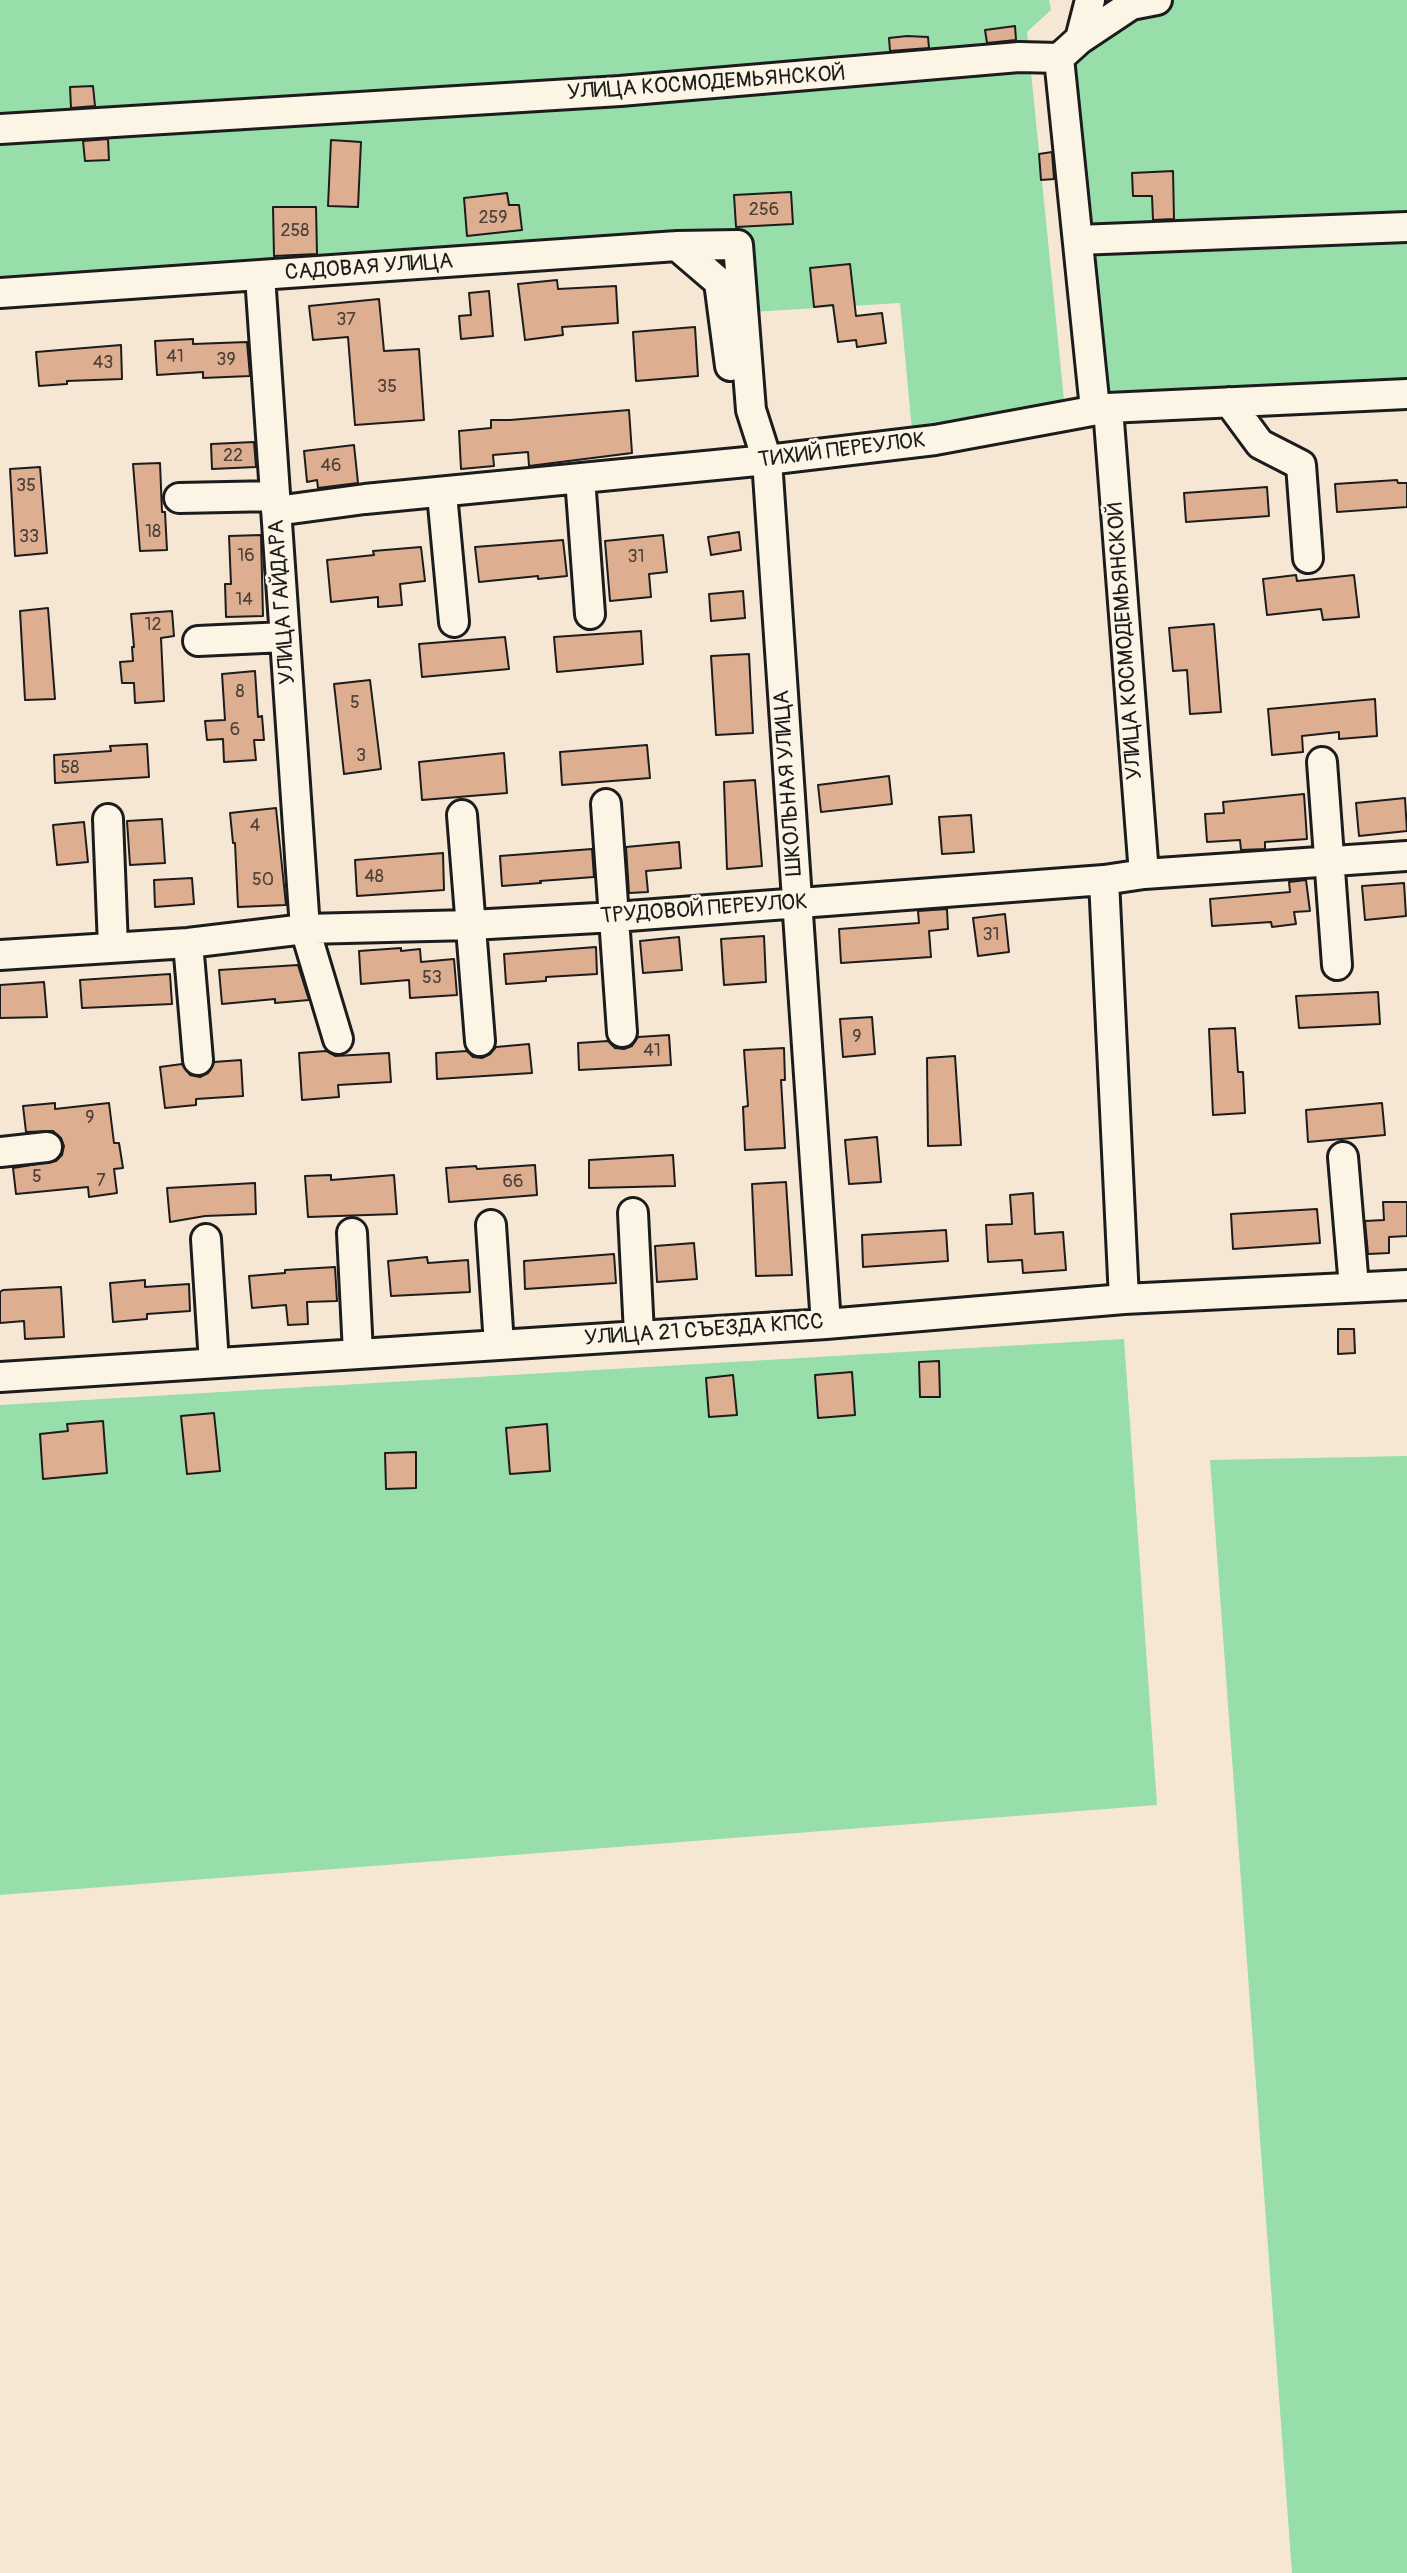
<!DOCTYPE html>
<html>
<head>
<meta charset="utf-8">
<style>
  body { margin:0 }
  canvas { display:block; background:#f6e7d4 }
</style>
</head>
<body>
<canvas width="1407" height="2573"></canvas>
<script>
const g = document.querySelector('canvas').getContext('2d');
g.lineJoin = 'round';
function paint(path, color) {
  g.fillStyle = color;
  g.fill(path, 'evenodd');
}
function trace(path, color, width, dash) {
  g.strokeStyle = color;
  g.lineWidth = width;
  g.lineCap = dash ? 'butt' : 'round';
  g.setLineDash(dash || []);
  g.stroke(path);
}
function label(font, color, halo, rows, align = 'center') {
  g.font = font + ' Pangolin,sans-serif';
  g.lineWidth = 6;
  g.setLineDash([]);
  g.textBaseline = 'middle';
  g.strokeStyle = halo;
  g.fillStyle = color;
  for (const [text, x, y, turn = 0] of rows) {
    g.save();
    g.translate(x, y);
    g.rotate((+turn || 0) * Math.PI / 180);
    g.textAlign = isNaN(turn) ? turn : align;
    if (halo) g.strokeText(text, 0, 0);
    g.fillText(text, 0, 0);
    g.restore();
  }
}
const green = new Path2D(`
  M0,0H1049L1051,10L1027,32L1065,410L912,430L900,303L751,312L744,234L0,279Z
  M1122,0H1407V394L1108,408L1058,51Z
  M1124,1339L1157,1805L0,1895V1405Z
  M1407,1456V2573H1292L1210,1460Z`);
const building = new Path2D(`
  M1015,26L1016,40L987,43L985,30Z
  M907,36L928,37L929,48L890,51L889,38Z
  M93,86L95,106L71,108L70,87Z
  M108,139L109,160L85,161L83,141Z
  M331,140L361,142L358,207L328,206Z
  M1052,152L1054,179L1041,180L1039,154Z
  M1173,171L1174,219L1153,220L1152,196H1133L1132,173Z
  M791,192L793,224L736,227L734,195Z
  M507,193L509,205H519L522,230L467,236L464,198Z
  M273,207H316L317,254L274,256Z
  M850,264L856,316L882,313L886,343L857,347L856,340L838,342L833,305L814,307L810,268Z
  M557,280L558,289L616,286L618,323L562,327L563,335L525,340L518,284Z
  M489,291L493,336L461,339L459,316L471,315L469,293Z
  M379,299L384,351L419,349L424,420L355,425L348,337L313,340L309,306Z
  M695,327L698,376L636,381L633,332Z
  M193,339V344L247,342L250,376L203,378V372L157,375L155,341Z
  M121,345L122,379L67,381V384L39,386L36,352Z
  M629,410L632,453L529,466L528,452L493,455L494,466L461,469L459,431L491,428V420H510Z
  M254,442L256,467L212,469L211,444Z
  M354,445L358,483L318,488L317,480L307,482L304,451Z
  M160,463L162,512H165L167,550L140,551L133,464Z
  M40,467L47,553L15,556L10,469Z
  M1397,480L1398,483H1407V507L1337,512L1335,484Z
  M1267,487L1269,516L1186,522L1184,493Z
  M739,532L741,550L711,555L708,537Z
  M261,535L263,616L226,617L225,584H231L229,536Z
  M663,535L667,572L649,574L651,597L610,601L605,541Z
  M563,540L567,576L538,579V576L479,582L475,547Z
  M421,547L425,581L400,584L402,605L378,607V597L331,602L327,560L374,555L373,551Z
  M1296,575L1297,581L1354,575L1359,617L1323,620L1321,609L1267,615L1263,579Z
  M743,591L745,618L711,621L709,594Z
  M48,608L55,699L25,700L20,611Z
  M172,611L174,636L161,638L164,701L135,703L134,683H122L120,662L133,661L132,647H134L131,614Z
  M1214,624L1221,712L1190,714L1187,670L1173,671L1169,628Z
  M641,631L643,664L557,672L554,637Z
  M505,637L509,669L422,677L419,644Z
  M749,654L753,733L716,735L711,656Z
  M255,671L258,717L262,716L264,740H254L256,760L224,762L223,739L207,740L205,721L225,720L222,674Z
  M370,680L381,769L344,774L334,684Z
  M1375,699L1377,736L1339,739V732L1302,736L1303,752L1272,755L1268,709Z
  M147,744L149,777L55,783L54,755L111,751L110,746Z
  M647,745L650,778L562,785L560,752Z
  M504,753L507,793L422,800L419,762Z
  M889,776L892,804L821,812L818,785Z
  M755,780L762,866L727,869L724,782Z
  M1304,794L1307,839L1265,842V849L1241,850L1240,840L1207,842L1205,814L1224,813L1223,802Z
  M1405,798L1407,831L1359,836L1356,803Z
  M276,808L286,905L238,907L235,843H233L230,813Z
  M971,815L974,852L942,854L939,817Z
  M162,819L165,863L130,865L127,821Z
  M84,822L88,862L57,865L53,825Z
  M679,842L681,868L646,871L648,892L629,893L626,847Z
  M592,849L594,877L540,881L541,883L502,886L500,856Z
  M443,853L444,890L357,896L355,860Z
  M192,878L194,904L155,907L154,880Z
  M1306,880L1310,911L1294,912L1296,924L1272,927L1271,922L1212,926L1210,899L1290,892L1289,882Z
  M1404,883L1406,916L1365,920L1362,886Z
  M947,909L948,929L929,931L931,957L841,963L839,929L919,923L918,911Z
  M1005,914L1009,952L978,956L973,918Z
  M764,936L766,982L724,985L721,939Z
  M679,937L682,970L643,973L640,941Z
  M596,947L597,974L546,977V981L506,984L504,954Z
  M401,948V951L420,949L421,962L454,959L457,995L410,998L409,980L361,984L359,951Z
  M298,965L309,1000L275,1003V999L222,1004L219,970Z
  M170,974L172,1004L82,1008L80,980Z
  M44,982L47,1017L0,1018V985Z
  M1378,992L1380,1024L1299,1028L1296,996Z
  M872,1017L875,1054L843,1057L840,1019Z
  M1235,1028L1238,1072H1243L1245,1113L1213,1115L1209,1029Z
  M669,1035L671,1065L579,1070L578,1043L608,1041L615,1048L624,1049L632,1046L638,1037Z
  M529,1044L532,1073L437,1079L436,1053L467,1051L473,1057L482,1058L490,1054L496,1047Z
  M784,1048L785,1080H781L785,1148L745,1150L743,1107L748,1106L744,1050Z
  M326,1051L335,1056L389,1053L391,1082L338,1085L339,1097L302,1100L299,1053Z
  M955,1056L961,1145L928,1146L927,1058Z
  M241,1060L243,1096L196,1099V1105L165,1108L160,1067L182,1064L190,1075L200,1077L208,1073L214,1062Z
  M55,1103V1109L109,1103L114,1143H119L123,1168L114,1169L117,1193L89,1197L88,1187L16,1194L13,1168L56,1161L62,1155L64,1146L61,1138L53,1131L26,1132L23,1106Z
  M1382,1103L1385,1135L1308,1142L1306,1110Z
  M877,1137L881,1182L849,1184L845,1140Z
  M673,1155L675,1186L589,1188V1160Z
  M535,1165L537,1195L449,1202L446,1168L476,1166L477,1169Z
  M331,1175V1180L394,1175L397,1214L308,1217L305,1176Z
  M786,1182L792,1275L756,1276L752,1184Z
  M255,1183L256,1214L205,1216L170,1222L167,1188Z
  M1033,1193L1035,1234L1063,1232L1066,1270L1023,1273L1022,1260L988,1262L986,1225L1012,1224L1010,1195Z
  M1383,1202H1407V1236L1389,1237V1253L1368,1254L1365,1221L1384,1220Z
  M1317,1209L1320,1243L1233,1249L1231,1214Z
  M946,1230L948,1261L863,1267L862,1235Z
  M694,1243L697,1279L657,1282L655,1246Z
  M614,1254L616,1283L525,1289L524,1261Z
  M427,1257L428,1263L468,1260L470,1292L391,1296L388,1261Z
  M335,1267L337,1301L307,1302L308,1324L288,1325L286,1305L252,1308L249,1276L285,1273V1270Z
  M145,1280V1287L189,1284L190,1311L147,1314V1319L113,1322L110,1283Z
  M61,1287L64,1337L25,1339L24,1321L0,1323V1292L3,1290Z
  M1338,1329H1354L1355,1353L1338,1354Z
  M939,1361L940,1397H920L919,1362Z
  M852,1372L855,1415L818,1418L815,1375Z
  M733,1375L737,1415L709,1417L706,1378Z
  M214,1413L220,1471L187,1474L181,1416Z
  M103,1421L107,1473L43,1479L40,1434L68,1431L67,1424Z
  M547,1424L550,1471L510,1474L506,1428Z
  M416,1452V1488L386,1489L385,1453Z`);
const minor = new Path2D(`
  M1080,39L1090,0
  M1059,58L1080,39L1131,5L1157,0
  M0,129L620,91L1019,57L1059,58L1095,409
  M1078,240L1407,227
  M677,246L719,282L730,366
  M260,276L305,929L338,1039
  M0,293L677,246L738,245L751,410L767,460L826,1324
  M1229,402L1260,444L1301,465L1308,558
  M1108,408L1144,874
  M580,478L590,614
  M442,494L454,622
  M179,498L275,496
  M276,511L365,499L767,460L935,440L1108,408L1407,394
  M198,641L285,637
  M1322,762L1337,965
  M606,804L622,1032
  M462,815L480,1041
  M108,819L113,947
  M1104,880L1124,1299
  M188,943L198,1060
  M0,955L188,943L305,929L471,925L615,917L1104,880L1144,874L1407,856
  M0,1152L47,1147
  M1343,1157L1354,1287
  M633,1213L639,1334
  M491,1225L499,1345
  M352,1233L358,1353
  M206,1239L214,1363
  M0,1377L826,1324L1124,1299L1407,1285`);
const numberNames = [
  ["256",764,210],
  ["259",493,218],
  ["258",295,231],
  ["37",346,320],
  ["41",175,357],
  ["39",226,360],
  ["43",103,363],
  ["35",387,387],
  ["22",233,456],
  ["46",331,466],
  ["35",26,486],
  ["18",153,532],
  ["33",29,537],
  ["16",246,556],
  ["31",636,557],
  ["14",244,600],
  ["12",153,625],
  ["8",240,692],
  ["5",355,703],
  ["6",235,730],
  ["3",361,756],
  ["58",70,768],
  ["4",255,826],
  ["48",374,877],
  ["50",263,880],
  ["31",991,935],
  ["53",432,978],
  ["9",857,1037],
  ["41",652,1051],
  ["9",90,1118],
  ["5",37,1177],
  ["7",101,1181],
  ["66",513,1182]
];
const streetNames = [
  ["УЛИЦА КОСМОДЕМЬЯНСКОЙ",706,84,-4],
  ["САДОВАЯ УЛИЦА",369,268,-4],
  ["ТИХИЙ ПЕРЕУЛОК",842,451,-7],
  ["УЛИЦА ГАЙДАРА",283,602,-94],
  ["УЛИЦА КОСМОДЕМЬЯНСКОЙ",1126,641,-94],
  ["ШКОЛЬНАЯ УЛИЦА",789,783,-94],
  ["ТРУДОВОЙ ПЕРЕУЛОК",704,910,-4],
  ["УЛИЦА 21 СЪЕЗДА КПСС",704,1331,-4]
];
paint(green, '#98deab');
paint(building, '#ddae8f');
trace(building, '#1c1c1c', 2);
trace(minor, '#1c1c1c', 34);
trace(minor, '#fcf5e5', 28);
label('18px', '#4c4039', null, numberNames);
label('22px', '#1c1c1c', '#fcf5e5', streetNames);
</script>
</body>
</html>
